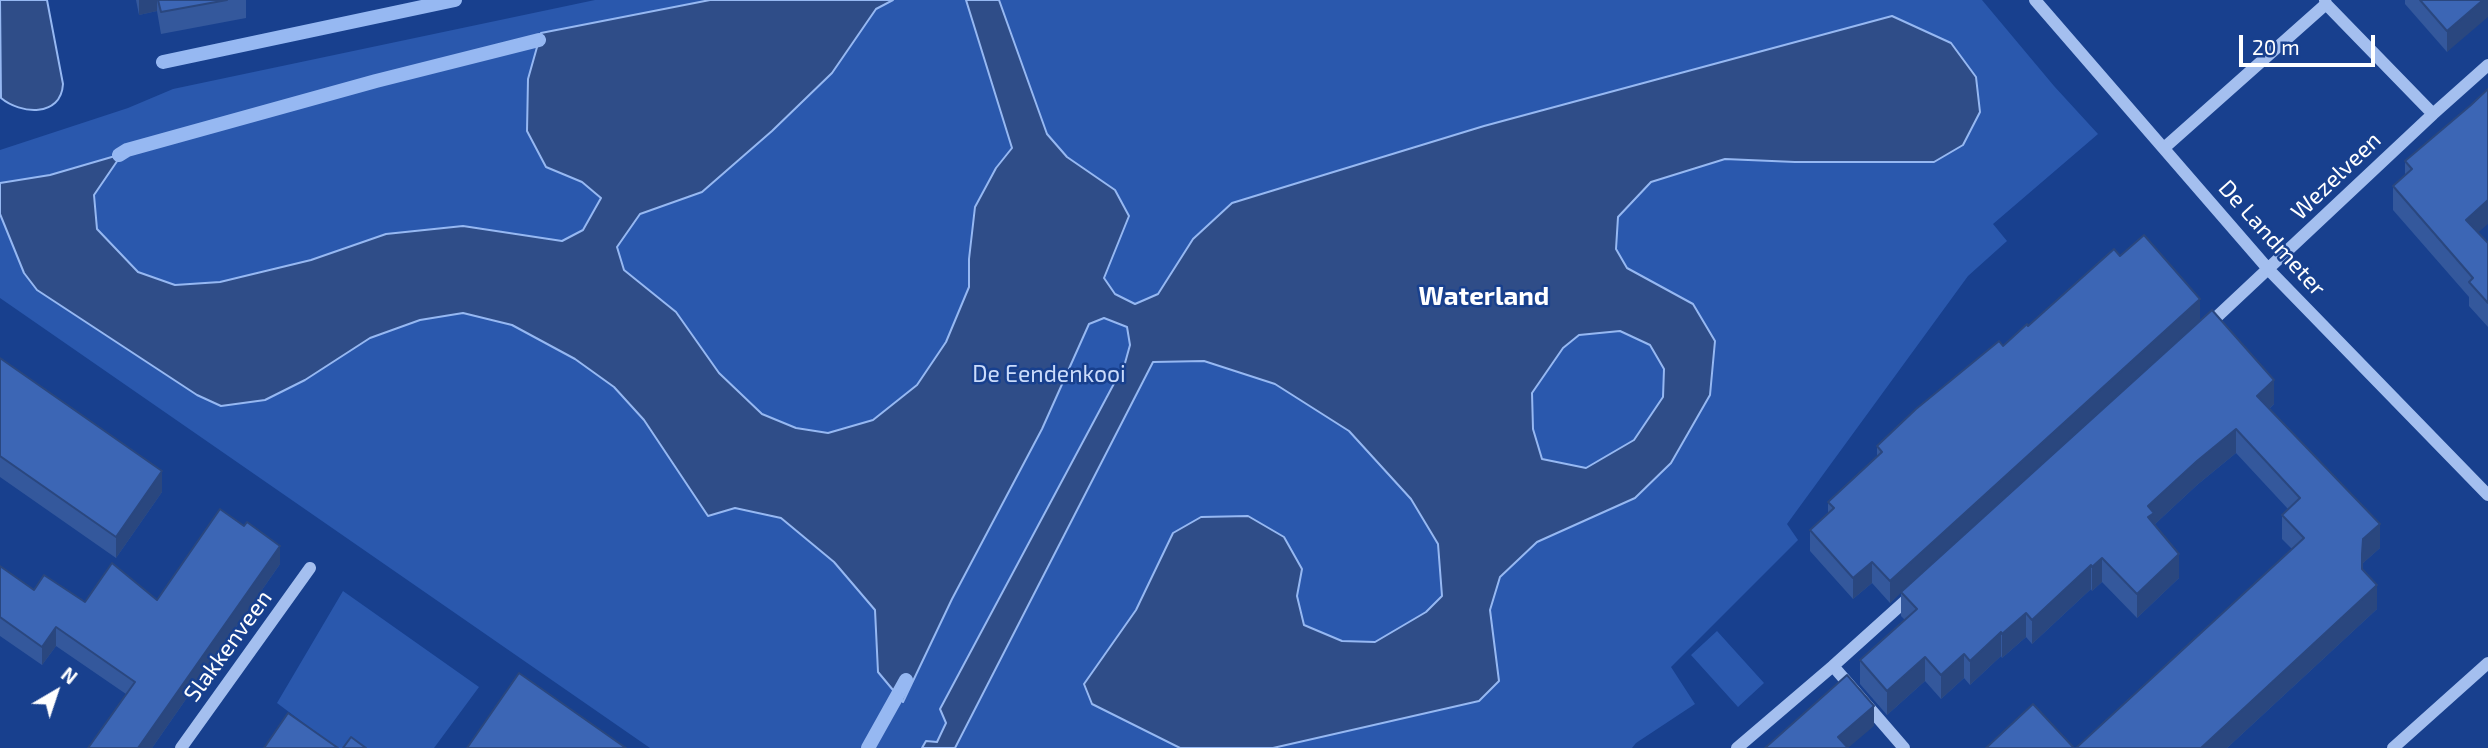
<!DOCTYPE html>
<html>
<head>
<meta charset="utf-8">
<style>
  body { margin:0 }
  #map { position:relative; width:2488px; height:748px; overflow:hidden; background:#18408e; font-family:"Exo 2",sans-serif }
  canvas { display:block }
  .north { position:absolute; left:21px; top:657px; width:70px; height:70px; -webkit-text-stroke:5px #18408e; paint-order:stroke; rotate:39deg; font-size:19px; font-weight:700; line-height:28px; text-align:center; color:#fff }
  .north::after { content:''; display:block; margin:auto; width:24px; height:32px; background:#fff; clip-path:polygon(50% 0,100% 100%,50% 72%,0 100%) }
  .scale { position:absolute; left:2239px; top:35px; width:136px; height:32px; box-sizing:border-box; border:4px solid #fff; border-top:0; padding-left:9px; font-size:21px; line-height:24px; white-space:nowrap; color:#fff; -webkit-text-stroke:5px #18408e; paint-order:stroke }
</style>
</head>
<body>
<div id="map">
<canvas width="2488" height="748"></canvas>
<div class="north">N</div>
<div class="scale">20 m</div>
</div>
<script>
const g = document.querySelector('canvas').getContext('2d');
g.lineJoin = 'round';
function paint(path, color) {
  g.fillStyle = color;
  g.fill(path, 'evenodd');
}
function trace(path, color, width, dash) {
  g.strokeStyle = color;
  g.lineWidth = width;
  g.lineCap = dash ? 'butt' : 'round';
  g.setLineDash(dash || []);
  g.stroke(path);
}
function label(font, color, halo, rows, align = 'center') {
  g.font = font + ' "Exo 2",sans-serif';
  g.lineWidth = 5;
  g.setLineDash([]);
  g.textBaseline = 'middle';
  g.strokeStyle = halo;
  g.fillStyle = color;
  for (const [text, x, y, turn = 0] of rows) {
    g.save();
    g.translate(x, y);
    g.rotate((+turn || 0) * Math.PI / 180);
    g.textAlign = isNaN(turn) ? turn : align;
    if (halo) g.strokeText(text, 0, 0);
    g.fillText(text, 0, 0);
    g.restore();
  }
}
const green = new Path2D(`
  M595,0H1982L2054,86L2098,134L1993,224L2007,241L1968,276L1787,524L1798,540L1671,667L1695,704L1636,743L1632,748H650L0,298V150L128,108L173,89Z
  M343,591L479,687L434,748H337L277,703Z
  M1717,631L1764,683L1738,707L1691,655Z`);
const water = new Path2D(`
  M0,0H47L63,84C61,118 20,114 1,98Z
  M710,0H893L876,9L832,73L772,131L702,192L640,214L617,247L624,270L676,312L719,373L762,414L796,428L828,433L873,420L917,385L946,342L969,287V259L975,207L996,168L1012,148L966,0H999L1047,134L1067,157L1115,190L1129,216L1104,278L1115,294L1135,304L1158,294L1193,239L1232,203L1484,126L1892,16L1951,43L1976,77L1980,112L1963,145L1934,162H1795L1725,159L1651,182L1618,217L1616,249L1627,268L1693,304L1715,341L1710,395L1671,463L1635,498L1537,542L1500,577L1490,610L1499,681L1479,701L1273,748H1180L1092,704L1084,684L1136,610L1173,533L1201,517L1248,516L1284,537L1302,569L1297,596L1304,625L1342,641L1375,642L1426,612L1442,596L1438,544L1411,499L1349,431L1275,384L1204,361L1153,362L955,748H922L926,741L937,742L946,723L940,709L1125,363L1130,345L1127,327L1104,318L1089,324L1042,429L952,599L903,702L878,672L875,610L834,562L781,518L735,508L708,516L644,420L614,387L575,359L512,325L463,313L420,320L370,338L305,380L265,400L221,406L197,395L37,290L24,273L0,214V183L50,175L122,154L94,195L97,229L138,272L175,285L220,282L311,260L386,234L463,226L562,241L583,230L601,198L582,182L546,167L527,131L528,79L541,33ZM1620,331L1650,345L1664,369L1663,397L1634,440L1586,468L1542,459L1533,429L1532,393L1563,348L1579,335Z`);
const stream = new Path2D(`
  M163,62L455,0
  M119,155L127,150L376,81L539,40
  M868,748L906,680`);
const minor = new Path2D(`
  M2035,0L2269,270L2488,495
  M2325,0L2326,4L2433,114
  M2164,148L2326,4
  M2206,327L2433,114L2488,65
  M1833,666L1904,748
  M181,748L310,568
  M1737,748L1833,666L1913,594
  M2393,748L2488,663`);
const wall = new Path2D(`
  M136,0H246V18L161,34L157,11L139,15Z
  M2405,0H2488L2447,52L2405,4Z
  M2471,105L2478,233L2488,243V327L2469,306V297L2393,210V186L2405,175V161Z
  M2120,256L2200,320L2274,404L2269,409L2380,548L2363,563L2362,569L2377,609L2227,748H2076L2292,549L2282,539V515L2288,509L2236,453L2197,485L2154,525L2179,578L2137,618L2102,582L2092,591L2091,589L2032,644L2026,637L2002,658L2001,656L1970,685L1964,678L1941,699L1925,681L1887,715L1860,684V660L1905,620L1901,616V592L1890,603L1872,583L1853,599L1810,551V530L1828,514V502L1877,457V446L2003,346Z
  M0,358L162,492L116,558L0,477Z
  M280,564L152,748H88L126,694L56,646L42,665L0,636V566L34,590L85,602L157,600Z`);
const shadedWall = new Path2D(`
  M139,0H157V11L139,15Z
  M2483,0H2488V17L2447,52V31Z
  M2488,200V224L2466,243V220Z
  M2200,299V321L1890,603V581Z
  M2274,380V404L2257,420V396Z
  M2236,429V453L2197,485L2154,525L2148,541V506L2197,461Z
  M162,471V492L116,558V537Z
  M2380,524V548L2363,563L2362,593L2363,539Z
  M280,546V564L152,748H138Z
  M2179,554V578L2137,618V594Z
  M2102,558V582L2092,591V567Z
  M1872,562V583L1853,599V578Z
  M2091,565V589L2032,644V620Z
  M2377,585V609L2227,748H2201Z
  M2026,613V637L2002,658V634Z
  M56,627V646L42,665V647Z
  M2001,632V656L1970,685V661Z
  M1964,654V678L1941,699V675Z
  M1925,657V681L1887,715V691Z
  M1874,706V726L1848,748L1838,737Z`);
const building = new Path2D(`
  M158,0H227L161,12Z
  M2420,0H2483L2447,31Z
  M2488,89V200L2466,220L2488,243V303L2469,282L2473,278L2393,186L2412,169L2405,161L2471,105Z
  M2144,235L2200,299L1890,581L1872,562L1853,578L1810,530L1834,508L1828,502L1882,452L1877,446L1916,409L1999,341L2003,346L2027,324L2028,326L2114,249L2120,256Z
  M2212,310L2274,380L2257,396L2380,524L2363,539L2362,554V569L2377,585L2201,748H2076L2304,538L2282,515L2300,498L2236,429L2197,461L2148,506L2154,513L2148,517L2179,554L2137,594L2102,558L2092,567L2091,565L2032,620L2026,613L2002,634L2001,632L1970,661L1964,654L1941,675L1925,657L1887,691L1860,660L1917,609L1901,592Z
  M0,358L162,471L116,537L0,456Z
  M220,509L244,526L247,522L280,546L138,748H88L135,682L56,627L42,647L0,617V566L34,590L44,575L85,602L112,563L157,600Z
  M519,673L626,748H467Z
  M1847,675L1874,706L1838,737L1848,748H1765Z
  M2033,704L2074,748H1986Z
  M288,713L338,748H264Z
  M351,737L366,748H343Z`);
const streetNames = [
  ["Wezelveen",2336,176,-44],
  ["De Landmeter",2272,238,48],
  ["Slakkenveen",228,646,-54]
];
const parkNames = [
  ["De Eendenkooi",1049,374]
];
const quarterNames = [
  ["Waterland",1484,296]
];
paint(green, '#2a58ad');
paint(water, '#2f4d88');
trace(water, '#96b8f2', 2);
trace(stream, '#96b8f2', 14);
trace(minor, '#a4bfef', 12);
paint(wall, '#34589c');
paint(shadedWall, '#2a477f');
paint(building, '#3c66b5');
trace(building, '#2a477f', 2);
label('23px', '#fff', '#18408e', streetNames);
label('23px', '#cadbfb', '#18408e', parkNames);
label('bold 26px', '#fff', '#18408e', quarterNames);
</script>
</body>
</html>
